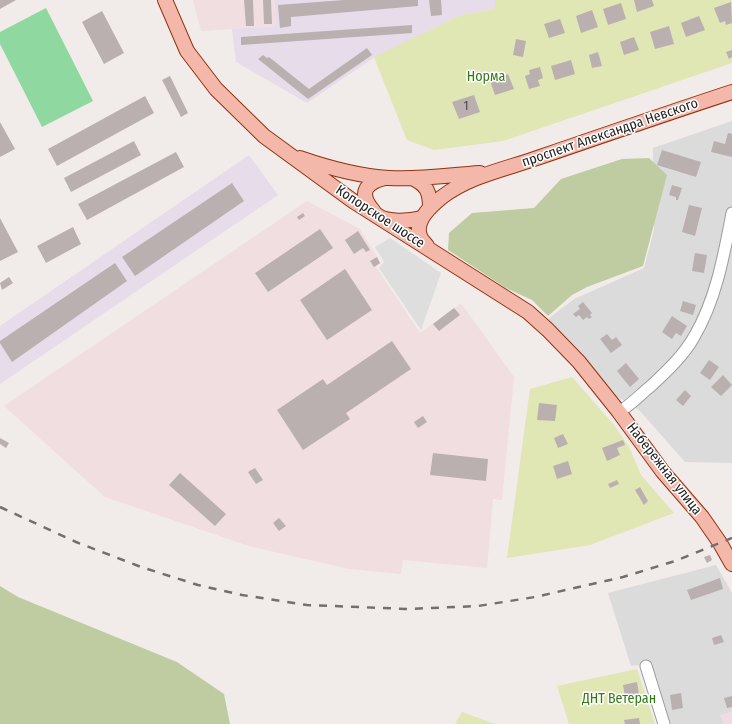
<!DOCTYPE html>
<html>
<head>
<meta charset="utf-8">
<style>
  body { margin:0 }
  canvas { display:block; background:#f1ebe9 }
</style>
</head>
<body>
<canvas width="732" height="724"></canvas>
<script>
const g = document.querySelector('canvas').getContext('2d');
g.lineJoin = 'round';
function paint(path, color) {
  g.fillStyle = color;
  g.fill(path, 'evenodd');
}
function trace(path, color, width, dash) {
  g.strokeStyle = color;
  g.lineWidth = width;
  g.lineCap = dash ? 'butt' : 'round';
  g.setLineDash(dash || []);
  g.stroke(path);
}
function label(font, color, halo, rows, align = 'center') {
  g.font = font + ' "Fira Sans Condensed",sans-serif';
  g.lineWidth = 3;
  g.setLineDash([]);
  g.textBaseline = 'middle';
  g.strokeStyle = halo;
  g.fillStyle = color;
  for (const [text, x, y, turn = 0] of rows) {
    g.save();
    g.translate(x, y);
    g.rotate((+turn || 0) * Math.PI / 180);
    g.textAlign = isNaN(turn) ? turn : align;
    if (halo) g.strokeText(text, 0, 0);
    g.fillText(text, 0, 0);
    g.restore();
  }
}
const residential = new Path2D(`
  M732,121V463L685,462L639,410L611,393L548,319L574,299L644,268L654,230L653,148Z
  M716,565L732,593V712L721,715L724,724H667L648,664L631,666L608,593Z`);
const commercial = new Path2D(`
  M732,712V724H724L720,715Z`);
const industrial = new Path2D(`
  M274,0H495V9L461,15L375,57L307,103L236,62L232,29L276,26Z
  M249,155L278,195L0,384V326Z`);
const military = new Path2D(`
  M193,0H274L276,26L201,31Z
  M307,201L360,229L381,263L376,267L420,333L461,303L514,377L502,500L493,499L487,568L403,560L401,574L349,569L249,546L105,497L4,406Z`);
const grass = new Path2D(`
  M495,0H732V63L503,141L434,150L407,140L374,57L461,15L495,9Z
  M572,377L614,425L629,447L641,475L674,513L590,545L507,558L530,389Z
  M637,669L655,724H569L557,686Z
  M462,712L495,724H455Z`);
const forest = new Path2D(`
  M649,158L667,175L643,266L587,287L572,295L548,316L532,300L506,288L448,250L449,233L472,213L534,208L561,179L622,159Z
  M0,586L18,597L177,662L224,694L230,724H0Z`);
const pitch = new Path2D(`
  M46,8L93,101L42,127L0,44V32Z`);
const parking = new Path2D(`
  M390,238L441,273L421,330L379,268L384,262L375,247Z`);
const building = new Path2D(`
  M0,0H16L0,9Z
  M244,0H253L254,26H246Z
  M263,0H271L272,24H264Z
  M344,0H418V6L291,17V26L280,28L278,5Z
  M429,0H441L442,15L431,16Z
  M634,0H652L654,6L637,12Z
  M731,2L732,23L726,25L725,21L720,23L714,8Z
  M621,3L626,19L608,25L603,9Z
  M592,10L598,27L581,33L576,16Z
  M102,11L124,53L104,64L82,22Z
  M699,16L705,30L686,37L681,23Z
  M560,19L565,33L549,38L544,24Z
  M412,25V33L241,45V37Z
  M669,26L674,44L655,49L650,32Z
  M634,37L639,50L624,55L620,42Z
  M516,39L526,41L523,57L513,55Z
  M367,48L372,55L308,99L258,59L263,55L267,58L269,57L309,89Z
  M732,50V57L729,59L726,52Z
  M598,52L602,66L592,68L589,55Z
  M571,60L575,74L555,80L551,66Z
  M540,67L543,78L538,80L540,86L529,89L525,76L530,74L529,70Z
  M508,74L514,89L495,95L490,81Z
  M170,76L188,113L181,117L162,80Z
  M474,95L480,112L459,119L452,102Z
  M145,96L154,113L57,166L48,149Z
  M0,122L15,149L0,157Z
  M728,133L732,134V157L711,152L714,141L725,144Z
  M134,141L141,155L71,192L64,178Z
  M662,150L701,162L696,177L657,165Z
  M176,152L184,167L87,220L78,204Z
  M232,183L244,201L135,276L122,257Z
  M672,185L682,188L678,200H676V197L669,195Z
  M689,205L702,208L695,236L682,232Z
  M303,213L305,216L299,220L297,217Z
  M0,218L18,252L0,261Z
  M73,227L81,244L46,263L37,246Z
  M320,229L333,248L268,292L255,273Z
  M358,231L370,250L366,252L363,248L354,254L345,240Z
  M695,253L707,255L704,273L692,271Z
  M377,257L380,263L374,267L370,261Z
  M115,263L127,281L12,362L0,343V341Z
  M345,269L372,310L327,340L300,300Z
  M9,277L13,283L2,290L0,283Z
  M683,301L696,305L693,315L680,311Z
  M583,302L592,313L590,315L592,317L589,319L587,317L583,320L579,315L576,317L573,314L580,309L578,306Z
  M454,308L460,315L439,331L433,324Z
  M672,316L687,326L681,336L676,333L672,339L662,332Z
  M607,334L612,340L616,337L622,345L611,353L600,339Z
  M392,341L411,369L346,413L350,419L303,450L277,410L323,379L327,385Z
  M709,360L719,367L710,380L700,373Z
  M626,363L639,379L630,387L617,371Z
  M723,375L732,385L721,396L711,387Z
  M685,390L691,396L683,406L676,400Z
  M539,403L557,405L555,421L537,420Z
  M423,416L427,422L418,428L414,422Z
  M563,434L568,444L558,448L554,438Z
  M0,438L9,443L6,448L0,444Z
  M623,440L625,445L617,448L620,455L607,461L602,448Z
  M433,453L488,459L486,481L430,475Z
  M568,461L572,474L557,479L553,466Z
  M255,468L263,480L256,484L248,472Z
  M180,473L226,514L215,526L169,485Z
  M617,480L619,484L610,488L608,484Z
  M640,487L648,501L644,505L635,490Z
  M279,518L286,526L279,531L273,523Z
  M710,555L712,560L707,563L704,557Z
  M720,578L723,589L691,600L687,590Z
  M721,635L724,642L714,645L712,638Z
  M637,682L639,694L625,696L623,685Z
  M681,693L683,708L672,710L670,695Z
  M732,696V707L727,708L724,698Z
  M639,718L640,724H625L624,720Z`);
const minor = new Path2D(`
  M619,412C631,405 641,394 652,385C667,371 684,355 694,337C716,300 724,255 732,213
  M646,666L664,724`);
const major = new Path2D(`
  M165,0L187,51L216,89L264,136L353,201L528,312L548,330L579,362L619,412L663,472L702,517L720,543L732,564
  M300,158C329,168 358,176 389,178C419,180 450,175 480,173
  M385,178C368,182 358,191 371,208C373,210 375,214 377,215C387,223 410,221 422,218
  M412,178C427,185 430,192 430,208
  M427,246C425,243 421,240 420,236C414,221 432,205 442,197C471,175 507,169 540,157C604,135 668,113 732,92`);
const rail = new Path2D(`
  M0,507L76,542L141,567L198,585L242,595L307,605L408,609L478,606L535,597L623,577L675,561L732,538`);
const numberNames = [
  ["1",466,107]
];
const parkNames = [
  ["Норма",486,77],
  ["ДНТ Ветеран",619,699]
];
const streetNames = [
  ["проспект Александра Невского",610,133,-19],
  ["Копорское шоссе",380,217,33],
  ["Набережная улица",664,469,52]
];
paint(residential, '#dcdbdb');
paint(commercial, '#f0dbe2');
paint(industrial, '#e7dce9');
paint(military, '#f1dee1');
paint(grass, '#e0e6b4');
paint(forest, '#bfcca2');
paint(pitch, '#8fd89f');
paint(parking, '#dedede');
paint(building, '#bab0af');
trace(minor, '#9c9c9c', 13);
trace(major, '#92320e', 16);
trace(minor, '#fff', 11);
trace(major, '#f4b8ab', 14);
trace(rail, '#707070', 2.5, [8, 8]);
label('12px', '#484645', null, numberNames);
label('14px', '#347916', '#fff', parkNames);
label('14px', '#222', '#fff', streetNames);
</script>
</body>
</html>
